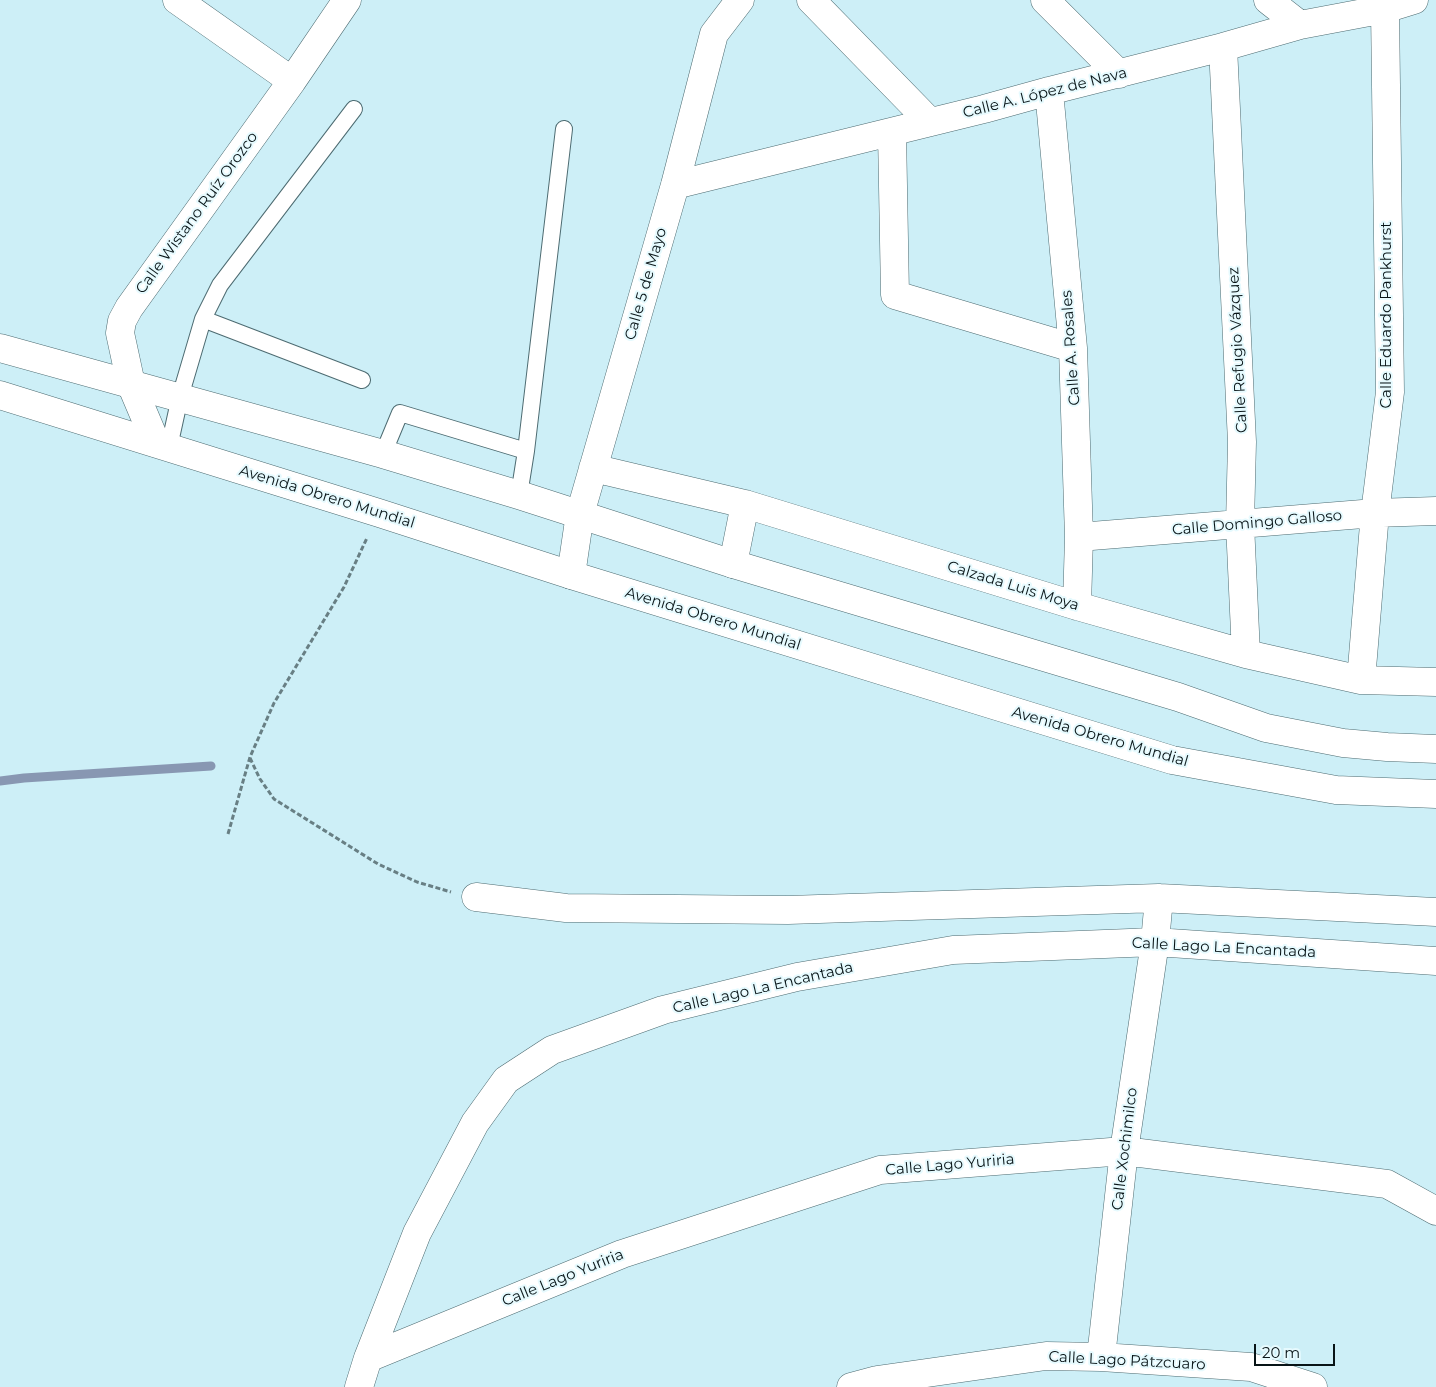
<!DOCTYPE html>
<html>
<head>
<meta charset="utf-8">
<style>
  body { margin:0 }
  #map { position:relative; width:1436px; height:1387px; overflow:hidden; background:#cdeff7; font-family:Montserrat,sans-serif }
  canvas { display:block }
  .scale { position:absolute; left:1254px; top:1344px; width:81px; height:22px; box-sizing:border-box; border:2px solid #081417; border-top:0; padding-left:6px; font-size:15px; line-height:18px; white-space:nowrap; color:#081417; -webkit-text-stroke:4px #e6fafe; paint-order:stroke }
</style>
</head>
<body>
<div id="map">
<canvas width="1436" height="1387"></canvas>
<div class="scale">20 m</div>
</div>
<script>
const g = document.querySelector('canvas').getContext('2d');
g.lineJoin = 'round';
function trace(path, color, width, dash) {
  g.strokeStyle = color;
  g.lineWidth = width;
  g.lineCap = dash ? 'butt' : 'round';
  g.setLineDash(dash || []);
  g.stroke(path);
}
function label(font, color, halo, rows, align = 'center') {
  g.font = font + ' Montserrat,sans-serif';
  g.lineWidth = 4;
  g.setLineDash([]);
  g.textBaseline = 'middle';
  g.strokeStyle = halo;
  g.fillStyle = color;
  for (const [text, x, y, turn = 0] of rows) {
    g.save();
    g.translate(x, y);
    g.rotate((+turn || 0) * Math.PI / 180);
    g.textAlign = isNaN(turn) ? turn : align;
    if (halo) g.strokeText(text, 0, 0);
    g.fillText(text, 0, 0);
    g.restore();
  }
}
const stream = new Path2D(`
  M0,781L24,778L211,766`);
const path = new Path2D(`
  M250,758L260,779L274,799L378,864L417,882L451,892
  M228,834L250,757L274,703L344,587L367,538`);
const service = new Path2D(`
  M203,319L362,380
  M169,447L180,397L203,319L220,285L354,109
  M526,451L564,129
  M383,454L400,413L526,451L519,495`);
const minor = new Path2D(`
  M177,0L292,81
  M811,0L930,122
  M1045,0L1119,74
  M1268,0L1300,25
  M1223,47L1242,442L1240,524L1246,654
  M1049,91L1073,348L1079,537L1077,606
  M892,132L895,295L1073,348
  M675,185L984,109L1049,91L1223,47L1300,25L1385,9L1414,0
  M156,443L131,384L120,333L122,321L129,308L292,81L347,0
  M593,468L745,504L1077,606L1246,654L1361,680L1436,682
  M1079,537L1375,513L1436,511
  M733,564L745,504
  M571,575L580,514L675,185L714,34L740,0
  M1361,680L1375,513L1390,392L1385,9
  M476,897L566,908L788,910L1159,898L1436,912
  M1101,1357L1124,1151L1155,942L1159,898
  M368,1358L622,1254L880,1170L1124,1151L1387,1184L1436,1211
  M359,1387L368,1358L417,1233L475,1123L506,1080L552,1050L663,1010L797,977L953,950L1155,942L1436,961
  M851,1387L877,1380L1046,1356L1101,1357L1251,1367L1313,1387`);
const secondary = new Path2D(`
  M0,348L383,454L519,495L733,564L1178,697L1266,728L1343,743L1387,747L1436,749
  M0,395L379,513L571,575L1172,760L1336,790L1436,794`);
const streetNames = [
  ["Calle A. López de Nava",1045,93,-14],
  ["Calle Wistano Ruíz Orozco",197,213,-54],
  ["Calle 5 de Mayo",646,284,-74],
  ["Calle Eduardo Pankhurst",1387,315,-90],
  ["Calle A. Rosales",1071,348,-94],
  ["Calle Refugio Vázquez",1238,350,-93],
  ["Avenida Obrero Mundial",327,497,17],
  ["Calle Domingo Galloso",1257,523,-5],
  ["Calzada Luis Moya",1013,586,17],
  ["Avenida Obrero Mundial",713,619,17],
  ["Avenida Obrero Mundial",1100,737,16],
  ["Calle Lago La Encantada",1224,948,3],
  ["Calle Lago La Encantada",763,988,-13],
  ["Calle Xochimilco",1125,1149,-83],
  ["Calle Lago Yuriria",950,1165,-5],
  ["Calle Lago Yuriria",563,1278,-22],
  ["Calle Lago Pátzcuaro",1127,1361,3]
];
trace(stream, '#8897b2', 9);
trace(service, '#4d6b71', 18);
trace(minor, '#4d6b71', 29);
trace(secondary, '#4d6b71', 29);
trace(path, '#687f84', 3, [5, 2.5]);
trace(service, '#fff', 16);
trace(minor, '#fff', 28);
trace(secondary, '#fff', 28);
label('15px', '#081417', '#e6fafe', streetNames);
</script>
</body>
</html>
